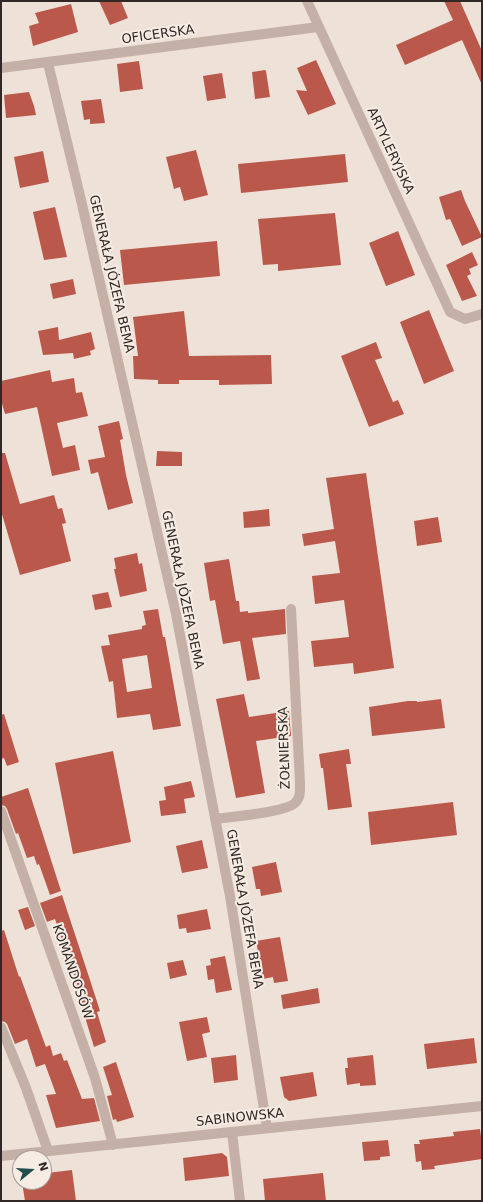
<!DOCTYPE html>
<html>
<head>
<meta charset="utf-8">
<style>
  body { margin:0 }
  #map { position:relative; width:483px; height:1202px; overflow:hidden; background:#eee1d8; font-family:"DejaVu Sans",sans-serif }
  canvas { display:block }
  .frame { position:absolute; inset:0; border:2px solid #312826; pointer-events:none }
  .north { position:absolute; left:12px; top:1150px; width:40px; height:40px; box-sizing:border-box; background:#f6ece4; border:1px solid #a79e98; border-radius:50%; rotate:72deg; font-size:11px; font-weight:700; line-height:16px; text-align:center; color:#312826 }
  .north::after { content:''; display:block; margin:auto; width:14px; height:18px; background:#204e4c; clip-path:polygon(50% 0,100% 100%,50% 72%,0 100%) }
</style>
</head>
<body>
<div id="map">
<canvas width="483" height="1202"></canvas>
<div class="frame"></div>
<div class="north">N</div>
</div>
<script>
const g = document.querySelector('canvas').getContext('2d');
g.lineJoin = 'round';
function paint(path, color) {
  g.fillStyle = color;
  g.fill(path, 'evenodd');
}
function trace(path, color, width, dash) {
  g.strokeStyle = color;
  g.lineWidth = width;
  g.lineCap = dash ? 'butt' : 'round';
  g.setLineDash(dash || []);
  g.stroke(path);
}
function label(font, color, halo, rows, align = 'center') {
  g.font = font + ' "DejaVu Sans",sans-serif';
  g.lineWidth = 4;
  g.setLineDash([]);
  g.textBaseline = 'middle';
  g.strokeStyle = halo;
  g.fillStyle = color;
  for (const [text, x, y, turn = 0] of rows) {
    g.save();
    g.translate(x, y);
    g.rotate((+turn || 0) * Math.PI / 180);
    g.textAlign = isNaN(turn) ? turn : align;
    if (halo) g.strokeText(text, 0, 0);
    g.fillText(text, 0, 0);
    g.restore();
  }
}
const building = new Path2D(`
  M99,1H121L128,18L110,25Z
  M444,1H460L482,51V85L462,40L405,65L396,45L453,20Z
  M71,4L78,32L33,46L29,26L39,23L35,13Z
  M316,60L336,104L308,115L296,90L307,91L297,68Z
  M139,61L143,89L120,92L117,64Z
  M265,70L266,71L270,97L255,99L252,72Z
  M222,73L226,98L207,101L203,76Z
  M29,92L34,106L36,115L6,118L4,95Z
  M101,99L105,123L90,124V119L84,120L81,101Z
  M196,150L208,195L184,201L180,187L174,189L166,157Z
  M43,151L49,182L20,188L14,157Z
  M345,154L348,182L241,193L238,164Z
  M461,190L465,201L482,237L462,246L450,219L446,220L439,197Z
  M55,207L67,257L44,260L33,212Z
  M335,213L341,265L278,271V264L263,265L258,219Z
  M398,231L415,275L386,286L369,243Z
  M217,241L220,276L124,285L120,250Z
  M472,252L478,265L469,269L471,274L467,276L477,296L462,301L446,265Z
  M73,279L76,294L53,299L50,284Z
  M429,310L454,371L424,384L400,322Z
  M184,311L189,356L271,355L272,384L219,385V380H179V384H158V380L134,379L133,356H138L133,317Z
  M58,327L59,340L91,332L95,349L90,351L91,355L74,359L73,353L43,355L38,331Z
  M376,342L382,358L375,360L393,402L398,400L404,414L369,427L341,356Z
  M50,370L52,382L74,378L76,393L82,392L88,416L57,423L63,448L75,445L80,470L52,476L37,407L5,414L1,400V381Z
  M119,421L123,439L120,440L126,475L133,503L108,510L98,472L91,474L88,460L105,457L98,426Z
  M157,451L182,452V466H156Z
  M1,453H5L20,504L54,495L58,509L62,508L66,523L62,524L71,561L20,575L1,511Z
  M366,473L394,668L354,674L353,663L314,667L311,641L349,637L344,600L315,604L312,576L340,573L335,541L304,546L302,534L334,529L326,478Z
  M269,509L270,526L244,528L243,512Z
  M438,517L442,542L417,546L414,521Z
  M137,553L139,564L142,563L147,591L120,597L114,569H116L114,558Z
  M229,559L236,601H239L240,612L248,611V613L285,609L286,634L252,638L260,679L247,681L240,641L223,644L215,600L210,601L204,563Z
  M108,592L112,607L95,610L92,595Z
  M158,609L163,637H165L181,726L153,730L150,714L117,718L113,681L109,682L101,646L110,645L108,635L142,629V626L146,625L143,611ZM147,655L152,688L127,692L122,659Z
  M244,694L249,717L289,711L291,736L256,741L265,793L236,798L216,699Z
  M441,699L445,728L372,736L369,707L408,701H417V702Z
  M4,714L19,762L7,766L4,758L1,759V715Z
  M349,749L351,764H346L352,807L328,810L323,768H321L319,754Z
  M113,751L131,842L73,854L55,763Z
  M191,781L195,797L184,799L186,813L161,816L159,801L166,800L164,787Z
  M28,788L61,891L50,895L39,864L37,865L34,856L27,858L18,833L16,834L7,809L5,806L1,805V797Z
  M453,802L457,835L371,845L368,812Z
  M202,840L208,868L182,873L176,846Z
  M276,862L282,892L261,896L260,889H256L252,867Z
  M62,895L90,980L100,1011L97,1012L106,1042L94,1047L79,997L81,996L80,993L55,919L47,922L40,903Z
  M28,907L35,926L25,930L18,910Z
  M207,909L211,929L187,933L186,928L179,929L177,915Z
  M4,930L19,977L20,976L46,1047L50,1045L53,1056L61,1053L64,1061L67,1060L82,1099L94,1098L100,1121L56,1128L46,1095L56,1094L45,1064L36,1067L27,1039L15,1044L7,1024L5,1022L1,1021V931Z
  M280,937L288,981L274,983L273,977L263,979L256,941Z
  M225,956L232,990L216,993L214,979L208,980L206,966L211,965L210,959Z
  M183,960L187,975L170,979L167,963Z
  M318,988L320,1003L283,1009L281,995Z
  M207,1017L210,1032L202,1034L207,1057L187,1061L179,1022Z
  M474,1038L477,1063L427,1069L424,1044Z
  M236,1055L238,1080L214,1083L211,1058Z
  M373,1055L376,1085L360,1086V1083L347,1085L345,1068H348L347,1058Z
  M116,1062L134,1117L117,1122L116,1119L113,1120L107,1096L112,1095L103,1067Z
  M313,1072L317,1096L289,1101L284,1097L280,1077Z
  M480,1129L482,1144V1159L434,1166L435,1169L422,1170L421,1161L416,1162L414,1144H420L419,1140L454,1136L453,1132Z
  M388,1140L390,1156L380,1157V1160L364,1161L362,1142Z
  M222,1153L227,1157L229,1176L185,1181L183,1158Z
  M72,1170L76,1201H25L22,1182H44V1178H47V1173Z
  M323,1173L326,1201H265L263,1179Z`);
const minor = new Path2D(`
  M307,1L450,312L465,319L482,314
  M48,63L81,200L176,614L230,896L267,1128
  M1,68L318,27
  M1,811L95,1078L113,1145
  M215,819C231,817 286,812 295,803C301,797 300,791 300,783L291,609
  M1,1027L26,1088L48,1151
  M232,1132L240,1201
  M1,1156L482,1106`);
const streetNames = [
  ["OFICERSKA",158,35,-8],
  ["ARTYLERYJSKA",390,151,65],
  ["GENERAŁA JÓZEFA BEMA",111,274,77],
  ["GENERAŁA JÓZEFA BEMA",182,590,78],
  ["ŻOŁNIERSKA",285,748,-92],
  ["GENERAŁA JÓZEFA BEMA",244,909,80],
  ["KOMANDOSÓW",72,972,71],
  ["SABINOWSKA",240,1118,-6]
];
paint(building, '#ba594b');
trace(minor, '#c4b0a6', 10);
label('13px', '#312826', '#f6ece4', streetNames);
</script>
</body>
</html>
